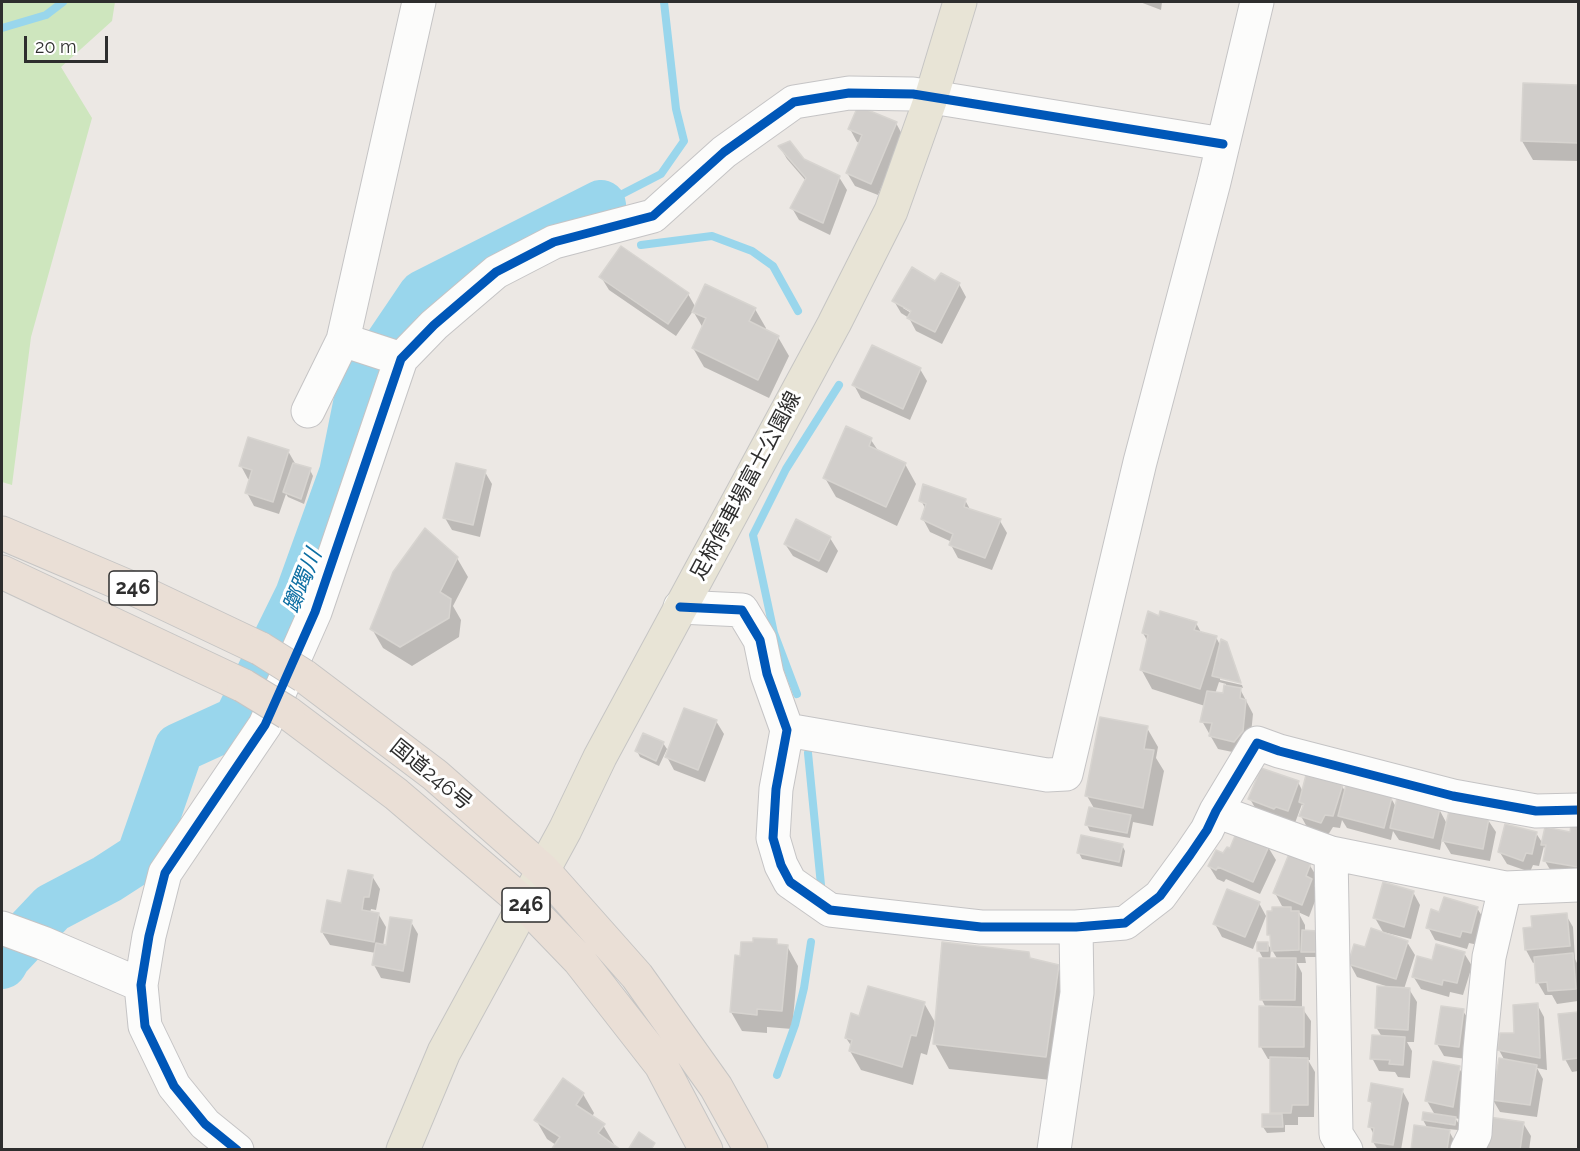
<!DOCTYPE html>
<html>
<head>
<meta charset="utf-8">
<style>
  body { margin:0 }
  #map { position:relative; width:1580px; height:1151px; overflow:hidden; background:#ece8e4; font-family:Raleway,sans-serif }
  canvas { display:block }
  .frame { position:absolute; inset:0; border:3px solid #2e2e2e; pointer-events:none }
  .scale { position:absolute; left:24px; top:36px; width:84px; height:27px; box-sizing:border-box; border:3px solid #2e2e2e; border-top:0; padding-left:8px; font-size:18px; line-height:21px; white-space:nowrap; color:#2e2e2e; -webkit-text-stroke:4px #fff; paint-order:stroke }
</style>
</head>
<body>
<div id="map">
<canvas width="1580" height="1151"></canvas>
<div class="frame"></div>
<div class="scale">20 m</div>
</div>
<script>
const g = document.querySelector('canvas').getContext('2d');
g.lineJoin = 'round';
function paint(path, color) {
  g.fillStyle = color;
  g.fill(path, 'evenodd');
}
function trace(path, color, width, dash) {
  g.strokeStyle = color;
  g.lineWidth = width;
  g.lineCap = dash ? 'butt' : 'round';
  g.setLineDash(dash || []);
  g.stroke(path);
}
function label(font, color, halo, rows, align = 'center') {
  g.font = font + ' Raleway,"Noto Sans JP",sans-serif';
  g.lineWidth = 6;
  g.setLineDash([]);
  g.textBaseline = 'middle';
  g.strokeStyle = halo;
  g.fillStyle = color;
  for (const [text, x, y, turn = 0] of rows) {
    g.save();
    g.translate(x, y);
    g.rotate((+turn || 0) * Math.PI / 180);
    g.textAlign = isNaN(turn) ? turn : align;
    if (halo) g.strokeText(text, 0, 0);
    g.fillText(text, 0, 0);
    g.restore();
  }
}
const green = new Path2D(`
  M2,2H115L112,21L61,67L92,118L31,337L12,485L2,482Z`);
const shadow = new Path2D(`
  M1140,2H1162L1161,10Z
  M1524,85L1578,87V161L1533,160L1522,141Z
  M896,123L903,136L878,195L855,186L847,173L860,143L857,142L850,129Z
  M780,147L803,160L839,177L847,190L830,235L799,220L792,208L806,181L787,159Z
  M621,248L688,294L696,308L755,309L766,328L765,331L778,337L789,356L769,398L704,367L693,348L703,328L693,311L676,336L609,290L601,277Z
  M936,283L959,284L966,297L942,344L916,331L909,318L901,313L894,301ZM903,305L918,313L916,316L903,308Z
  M920,369L927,381L910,420L861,398L854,385Z
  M871,440L879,452L905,464L916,484L897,526L836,497L825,478Z
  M288,451L296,465L310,470L313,476L304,504L288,497L286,494L279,514L254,506L247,493L251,480L248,479L241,466Z
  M485,472L492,484L480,537L452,530L445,518Z
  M921,500H965L971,511L1000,521L1007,533L992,570L958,558L951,545L952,542L930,532L923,519L926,510Z
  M830,538L838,551L827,573L793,556L785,544Z
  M457,558L468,577L453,606L461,620L459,637L412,666L383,648L372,629Z
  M1160,618L1196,623L1202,634L1216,637L1221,647L1226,643L1241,682L1220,677V680L1242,685L1243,688L1239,687L1253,714L1250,744L1242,754L1218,749L1202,721L1205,706L1152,689L1141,669L1148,642L1143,633ZM1219,682L1226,684L1224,694H1215Z
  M716,721L724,734L705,782L674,770L667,757Z
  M1147,728L1158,747L1156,758L1164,771L1153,826L1133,822L1130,838L1090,831L1087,825L1095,810L1087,796Z
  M663,743L667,749L659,766L640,757L637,751Z
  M1298,782L1303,792L1342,786L1346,793L1391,798L1396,807L1439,809L1447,824L1488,820L1496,832L1490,861L1451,854L1442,839L1440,850L1399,840L1393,831L1391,840L1347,828L1342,820L1340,828L1333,827L1328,835L1308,829L1301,816L1304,808L1302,804L1295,823L1257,811L1250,799Z
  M1572,827L1578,828V878L1552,873L1545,861L1546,851L1544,846L1539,866L1533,865L1530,872L1507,864L1499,851L1536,833L1543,844L1571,834Z
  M1122,845L1125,851L1122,867L1082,859L1079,853Z
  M1268,847L1276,860L1260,894L1226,879L1224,882L1217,879L1209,866Z
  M1309,864L1317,877L1314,886L1318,893L1309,917L1298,912L1305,925V932L1320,957H1305L1306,963H1297L1302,973V1008L1311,1021L1310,1060H1308L1315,1072L1314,1117H1298V1125H1285V1132L1267,1133L1263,1127L1273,1116L1271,1112L1272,1059H1268L1261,1047L1266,1008L1262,1000L1264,960L1259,951L1267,943L1271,949L1270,960H1278L1272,950V940L1269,934L1289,909L1282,906L1275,893Z
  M372,876L380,889L376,910L371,909L370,913L379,915L386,927L383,946H387L411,922L418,934L410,983L381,978L374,965L376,953L330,945L322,932L342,905Z
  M1413,892L1420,905L1411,939L1383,932L1375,918Z
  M1259,903L1266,916L1253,949L1222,937L1215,924Z
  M1477,908L1485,921L1478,945L1469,943L1467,949L1435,940L1428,927L1441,914Z
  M1566,915L1573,927L1575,959L1578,965V1001L1557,1004L1552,995H1545L1538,983L1536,962L1533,963L1526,950L1534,928Z
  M776,941L779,946H787L798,966L792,1029L767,1027V1033L742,1031L731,1012L741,957Z
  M1407,942L1415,955L1404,989H1409L1417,1002L1414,1042H1407L1412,1051L1410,1078L1398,1077L1395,1072L1379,1071L1372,1058L1382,1037L1376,1027L1389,987L1357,977L1350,964L1366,949Z
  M1464,953L1472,966L1463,995L1450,992L1449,997L1421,989L1413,976L1433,962Z
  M1028,954L1031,960L1058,967L1073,992L1060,1081L949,1069L935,1044L936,1027L934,1026L927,1055L921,1053L913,1085L861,1070L850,1051L852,1047L846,1038L860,1017L924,1003L936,1024Z
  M1537,1004L1544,1017L1547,1070L1537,1068L1543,1079L1537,1117L1500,1112L1493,1100L1505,1061L1499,1050L1516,1035Z
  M1463,1011L1471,1023L1466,1059L1444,1056L1437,1044Z
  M1578,1014V1071L1572,1072L1565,1059L1560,1016Z
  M1459,1068L1466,1080L1459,1119L1455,1118L1459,1124L1458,1130L1448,1129L1456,1144V1150H1412L1428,1129L1423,1120L1435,1115L1427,1101Z
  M1402,1090L1409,1103L1401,1150H1378L1373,1142L1374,1135L1370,1127L1373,1107L1370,1101Z
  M583,1094L594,1113L592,1117L603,1125L614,1144L613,1146L556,1145L547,1139L536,1120Z
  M1523,1123L1531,1136L1529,1150H1485Z`);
const stream = new Path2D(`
  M2,28L46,15L63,2
  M601,205L661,174L684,141L676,109L664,2
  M641,245L712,236L752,251L773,266L798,311
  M797,694L774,633L753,535L786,469L839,385
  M808,753L821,885
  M777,1075L795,1025L804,988L811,942`);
const river = new Path2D(`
  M2,964L6,957L52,908L107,879L141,857L179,748L238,721L300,595L344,473L358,404L377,363L423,295L601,205`);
const building = new Path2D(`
  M1523,83L1578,85V143L1521,141Z
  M858,106L897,122L871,184L846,173L862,135L848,129Z
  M790,141L804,159L840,176L823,223L790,208L806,178L778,146Z
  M621,246L689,293L668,324L599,277Z
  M912,267L935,281L941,273L960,283L935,332L907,318L911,311L892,301Z
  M705,284L756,308L749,321L779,336L758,380L692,348L706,318L692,312Z
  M872,345L921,368L903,409L852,385Z
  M846,426L872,438L869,446L906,463L886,507L823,478Z
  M248,437L289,450L273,502L245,493L252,470L239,466Z
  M293,463L311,468L301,499L283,492Z
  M456,463L486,470L473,525L443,518Z
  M923,484L966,499L964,507L1001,519L985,558L949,545L953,534L921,519L926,504L919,501Z
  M796,519L831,537L819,561L784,544Z
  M425,528L458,557L440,592L451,599L449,618L400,647L370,629L393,572Z
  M1148,611L1159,616L1160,611L1197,622L1194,630L1217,636L1200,689L1140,670L1148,635L1142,633Z
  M1221,639L1227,642L1241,683L1212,676Z
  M1224,685L1241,688L1240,698L1246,700L1243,731L1234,742L1209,736L1212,723L1200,722L1207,691L1223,693Z
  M684,708L717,720L698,770L665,757Z
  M1100,717L1148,726L1144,749L1154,750L1143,808L1085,796Z
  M643,733L664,742L656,761L635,751Z
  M1261,768L1299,781L1288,811L1276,807L1274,809L1248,799Z
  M1306,775L1343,784L1333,816L1325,815L1321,823L1299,816L1304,804L1299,802Z
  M1346,785L1392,797L1384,828L1338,816Z
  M1397,798L1440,808L1433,838L1390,828Z
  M1089,807L1131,815L1127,833L1085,825Z
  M1449,811L1489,818L1483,849L1442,841Z
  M1505,824L1537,832L1532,854L1526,853L1523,861L1498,852Z
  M1571,825L1578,826V867L1543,861L1546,845H1541L1545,827L1570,832Z
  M1237,831L1269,846L1253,882L1218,867L1216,870L1208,866L1216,850L1223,853L1227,847L1230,848Z
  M1081,835L1123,844L1119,862L1077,853Z
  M1289,854L1311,863L1306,876L1312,879L1302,905L1273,893Z
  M348,870L373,875L369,897H364L362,910L379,913L374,942L321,932L327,900L341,903Z
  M1383,882L1414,891L1404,927L1373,918Z
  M1227,889L1260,902L1245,937L1213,924Z
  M1444,897L1478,907L1471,933L1462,931L1460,937L1426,928L1431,909L1439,912Z
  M1272,907H1291V911H1299V950L1271,951L1270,935H1267V911H1272Z
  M1567,913L1570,946L1525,950L1523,928L1532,927L1531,916Z
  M390,917L412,920L403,971L372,965L376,943L386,945Z
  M1371,928L1408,941L1396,979L1348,964L1354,944L1365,947Z
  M1302,930L1318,931V952H1301Z
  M753,938L777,939V944L788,945L782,1011L757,1009V1015L730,1012L735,955L740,956L741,942H753Z
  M942,942L1029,952L1030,958L1059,965L1046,1057L933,1044Z
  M1257,942H1268V951H1257Z
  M1436,944L1465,952L1457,983L1443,980L1442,985L1412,977L1417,956L1432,960Z
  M1573,953L1576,989L1548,991L1547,982L1536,983L1534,957Z
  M1259,958H1296L1295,1000H1260Z
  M868,986L925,1002L916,1036L911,1035L902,1067L849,1051L852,1040L845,1038L851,1013L859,1016Z
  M1377,986L1410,988L1408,1030L1375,1028Z
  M1538,1003L1540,1058L1497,1050L1500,1033H1514L1513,1005Z
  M1259,1006L1304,1007V1047H1259Z
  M1441,1006L1464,1009L1459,1047L1435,1044Z
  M1578,1012V1058L1563,1060L1558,1014Z
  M1372,1035L1405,1037L1403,1065L1389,1064L1390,1060L1370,1059Z
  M1270,1057L1308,1058V1105H1292L1291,1113H1270Z
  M1499,1058L1537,1065L1530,1105L1492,1100Z
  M1433,1061L1460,1066L1453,1107L1425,1101Z
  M563,1078L584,1093L576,1105L605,1124L598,1133L621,1150H551L560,1137L534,1120Z
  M1371,1083L1403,1089L1393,1145L1372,1142L1374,1128L1368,1127L1372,1102L1368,1101Z
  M1423,1112L1456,1117L1455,1125L1422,1120Z
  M1262,1114H1282L1283,1127H1262Z
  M1489,1117L1524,1122L1520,1150H1484Z
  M1414,1125L1450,1130L1447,1150H1411Z
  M639,1132L655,1143L651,1150H628Z`);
const minor = new Path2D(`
  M343,340L401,359
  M308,411L343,340L419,2
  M680,607L742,610L760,640L767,674L787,730L776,789L773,838L781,865L790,882L830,910L981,927H1076L1125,923L1160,896L1190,855L1207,830L1216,811L1257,743L1279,751L1453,796L1536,811L1578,810
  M787,730L1047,775L1066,774L1140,462L1214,182L1257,2
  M1216,811L1331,853L1505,888L1578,885
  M1331,853L1336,1134L1346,1150
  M2,928L43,943L141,985
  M237,1150L205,1124L174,1086L145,1026L141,985L149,936L165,873L265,725L315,612L401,359L434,325L496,272L554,242L653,216L724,152L794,102L849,93L913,94L1223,144
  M1054,1150L1077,993L1076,927
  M1467,1150L1475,1134L1480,1049L1489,957L1505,888`);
const major = new Path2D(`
  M403,1150L444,1052L565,830L600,757L834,324L891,211L931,98L960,2`);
const highway = new Path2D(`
  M2,533L143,593L261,649
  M2,572L244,686
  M304,676L435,775L543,870L637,976L716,1087L751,1150
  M288,713L396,794L524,903L579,960L661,1065L706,1150`);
const highwayBridge = new Path2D(`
  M261,649L304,676
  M244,686L288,713`);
const cycleway = new Path2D(`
  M680,607L742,610L760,640L767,674L787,730L776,789L773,838L781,865L790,882L830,910L981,927H1076L1125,923L1160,896L1190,855L1207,830L1216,811L1257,743L1279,751L1453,796L1536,811L1578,810
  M237,1150L205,1124L174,1086L145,1026L141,985L149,936L165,873L265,725L315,612L401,359L434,325L496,272L554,242L653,216L724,152L794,102L849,93L913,94L1223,144`);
const shields = [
  [133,588,48],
  [526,905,48]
];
const shieldNames = [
  ["246",133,588],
  ["246",526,905]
];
const streetNames = [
  ["足柄停車場富士公園線",746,486,-62],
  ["国道246号",431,775,39]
];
const waterNames = [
  ["躑躅川",303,581,-68]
];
paint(green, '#cee6be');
paint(shadow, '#0003');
trace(stream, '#99d6ec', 8);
trace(river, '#99d6ec', 50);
paint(building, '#d1cecb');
trace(building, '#d7d4d0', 1.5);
trace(minor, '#c5c4c5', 35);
trace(major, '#c6c5c4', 35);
trace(highway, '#c6c5c4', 35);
trace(minor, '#fcfcfb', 33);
trace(major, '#e8e4d6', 33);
trace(highway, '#eadfd6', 33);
trace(highwayBridge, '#c6c5c4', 35, []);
trace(highwayBridge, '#eadfd6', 33);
trace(cycleway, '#0057b8', 9);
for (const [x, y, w] of shields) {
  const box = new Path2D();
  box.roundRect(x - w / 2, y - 17, w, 34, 4.5);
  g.fillStyle = '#fff';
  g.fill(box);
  trace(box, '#2e2e2e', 1.5);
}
label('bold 20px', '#2e2e2e', null, shieldNames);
label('21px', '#2e2e2e', '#fff', streetNames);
label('italic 22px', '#0d6fa3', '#fff', waterNames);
</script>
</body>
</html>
